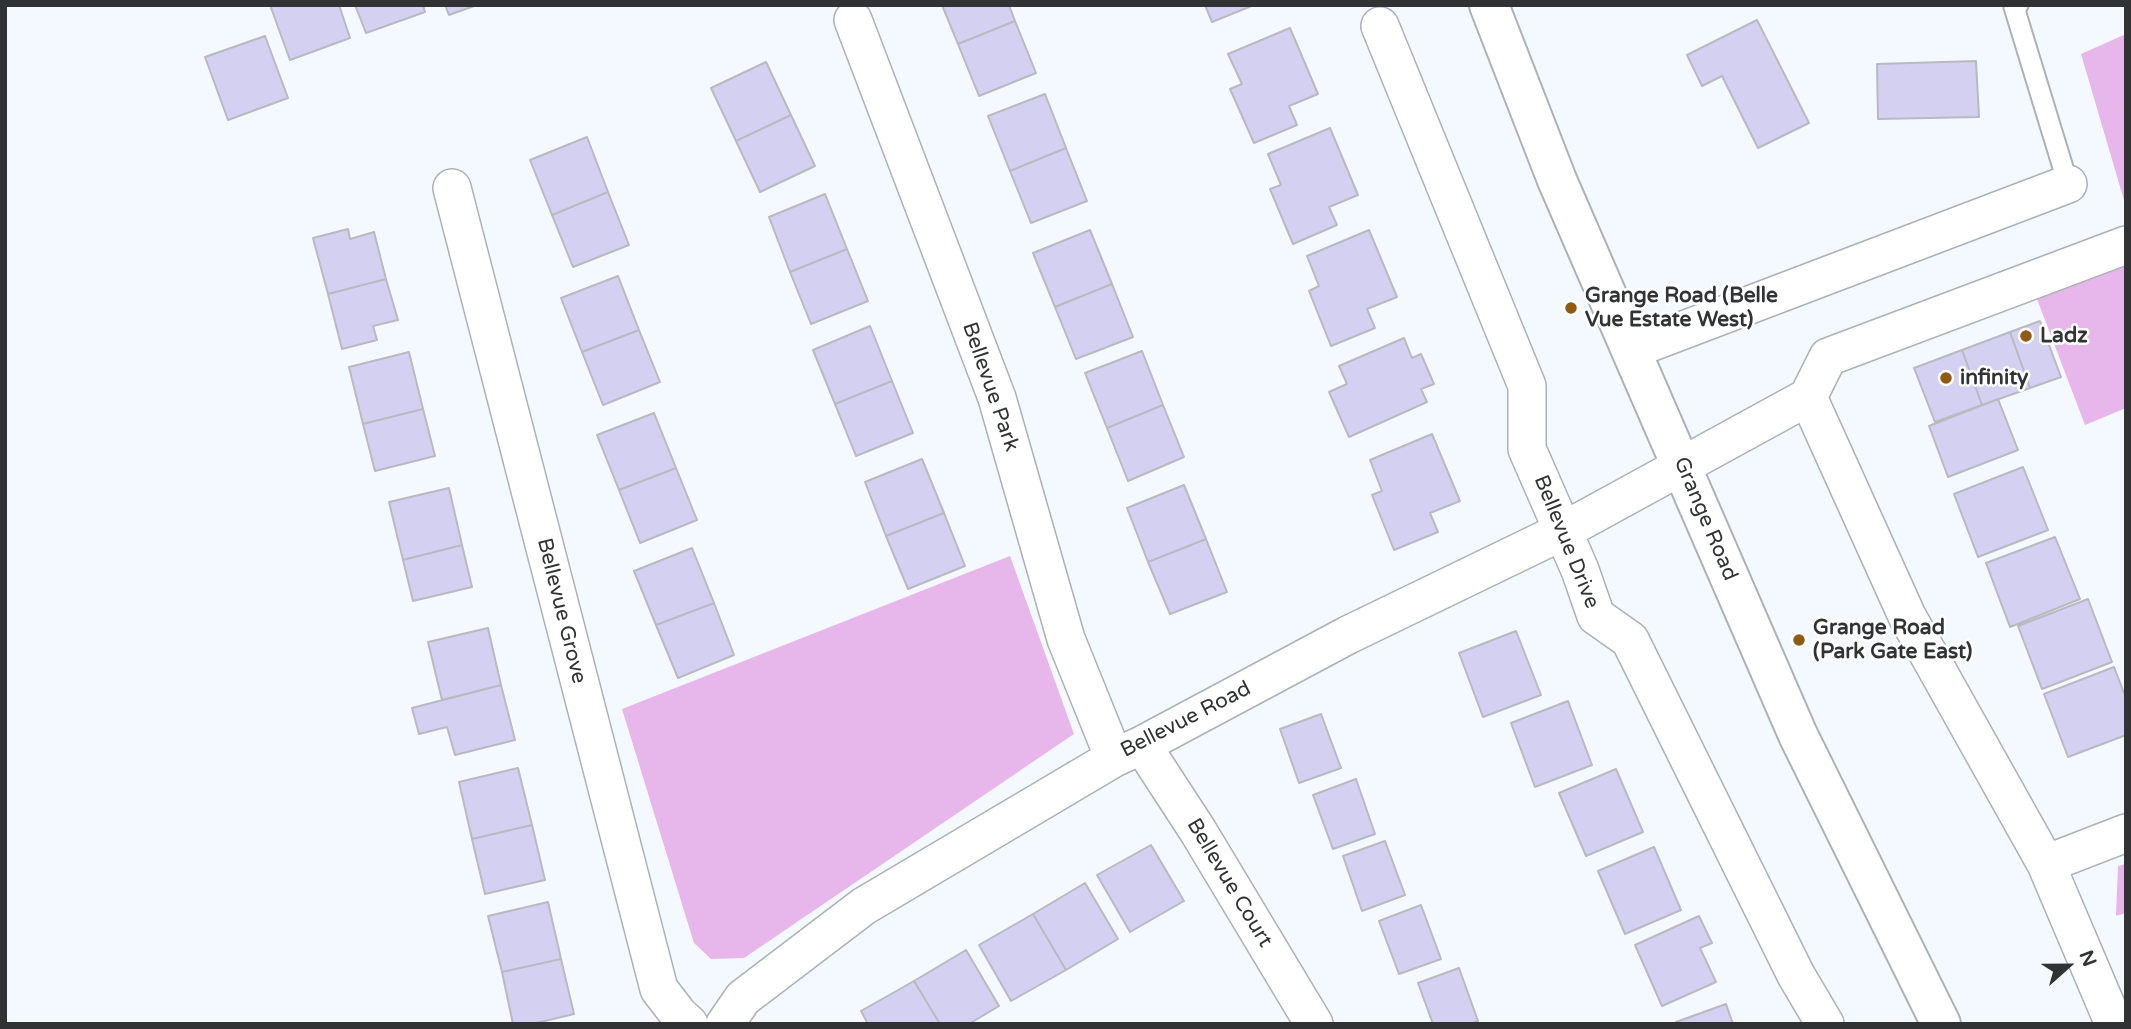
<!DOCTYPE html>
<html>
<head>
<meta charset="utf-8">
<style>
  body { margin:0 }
  #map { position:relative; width:2131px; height:1029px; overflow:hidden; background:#f4f9ff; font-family:"Varela Round",sans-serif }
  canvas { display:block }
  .frame { position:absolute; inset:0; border:7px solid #303234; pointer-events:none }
  .north { position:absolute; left:2033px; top:931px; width:70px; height:70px; -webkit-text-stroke:5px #fff; paint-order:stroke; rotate:69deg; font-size:19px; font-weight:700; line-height:28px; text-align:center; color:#303234 }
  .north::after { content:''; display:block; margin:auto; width:24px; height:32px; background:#303234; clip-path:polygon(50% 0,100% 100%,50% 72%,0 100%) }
</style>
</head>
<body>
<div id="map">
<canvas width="2131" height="1029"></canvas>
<div class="frame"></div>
<div class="north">N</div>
</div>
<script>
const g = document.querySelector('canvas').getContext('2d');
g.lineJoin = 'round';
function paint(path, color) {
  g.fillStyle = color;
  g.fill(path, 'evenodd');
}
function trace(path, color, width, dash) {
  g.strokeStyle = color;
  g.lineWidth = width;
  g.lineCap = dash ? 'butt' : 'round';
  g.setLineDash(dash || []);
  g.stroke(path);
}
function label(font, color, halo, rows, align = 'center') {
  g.font = font + ' "Varela Round",sans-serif';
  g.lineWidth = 5;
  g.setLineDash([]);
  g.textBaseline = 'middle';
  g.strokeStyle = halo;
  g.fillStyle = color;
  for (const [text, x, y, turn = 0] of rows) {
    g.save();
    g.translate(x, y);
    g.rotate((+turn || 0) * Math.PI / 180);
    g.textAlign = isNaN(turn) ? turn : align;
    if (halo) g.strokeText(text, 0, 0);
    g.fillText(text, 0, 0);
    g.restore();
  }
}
const green = new Path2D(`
  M2126,34V207L2081,54Z
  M2126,265V408L2085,425L2037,299Z
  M1010,556L1074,734L744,958L711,959L694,943L622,709Z
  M2126,864V913L2116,916L2118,866Z`);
const building = new Path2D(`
  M270,5H339L350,38L290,60Z
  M355,5H423L425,12L366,33Z
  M445,5H477L449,15Z
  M942,5H1009L1015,21L958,44Z
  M1205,5H1254L1212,22Z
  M1757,20L1809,123L1758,148L1722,76L1702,86L1687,55Z
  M1015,21L1036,73L979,96L958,44Z
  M1290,28L1318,94L1289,106L1297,125L1254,143L1230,89L1242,84L1228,54Z
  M265,36L288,98L228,120L205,57Z
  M1976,61L1979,117L1878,119L1877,64Z
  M766,62L791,115L736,141L711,88Z
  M1045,94L1066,148L1010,171L988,116Z
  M791,115L815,166L760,192L736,141Z
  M1330,128L1358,195L1329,207L1337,225L1293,244L1270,189L1281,185L1268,154Z
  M587,137L608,192L552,215L530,160Z
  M1066,148L1087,201L1031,223L1010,171Z
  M608,192L629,245L573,267L552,215Z
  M825,194L847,249L790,272L769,217Z
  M348,229L350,239L374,232L386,279L328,294L313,238Z
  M1090,230L1112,284L1055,307L1033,253Z
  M1369,230L1397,297L1367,309L1375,328L1331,346L1309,291L1319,286L1307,256Z
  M847,249L868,301L811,324L790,272Z
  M618,276L639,330L582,352L561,298Z
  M386,279L398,320L373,326L377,340L342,349L328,294Z
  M1112,284L1133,337L1076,359L1055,307Z
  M2040,321L2061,377L2030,388L2010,332Z
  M870,326L892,381L835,404L813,350Z
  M639,330L660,382L603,405L582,352Z
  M2010,332L2030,388L1982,405L1962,350Z
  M1404,338L1412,358L1421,354L1434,384L1421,389L1427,402L1349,437L1329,392L1347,384L1339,366Z
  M1962,350L1982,405L1935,422L1914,368Z
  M1142,351L1163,405L1107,428L1085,373Z
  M409,352L423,409L363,424L349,367Z
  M892,381L913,433L856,456L835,404Z
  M1998,399L2018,450L1948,477L1929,426Z
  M1163,405L1184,457L1128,481L1107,428Z
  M423,409L435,456L375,471L363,424Z
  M654,413L676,468L619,490L597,435Z
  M1432,434L1460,501L1430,513L1438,532L1394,550L1372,495L1382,491L1370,460Z
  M922,459L944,513L886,536L865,482Z
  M2023,467L2048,530L1978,557L1954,494Z
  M676,468L697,520L640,543L619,490Z
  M1184,485L1206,539L1148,562L1127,508Z
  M449,488L462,545L403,560L389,502Z
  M944,513L965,566L908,589L886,536Z
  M2055,537L2080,599L2010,627L1986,563Z
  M1206,539L1227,592L1170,614L1148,562Z
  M462,545L472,587L413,601L403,560Z
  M692,548L714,603L656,625L634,571Z
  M2088,599L2112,662L2042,689L2018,626Z
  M714,603L734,655L678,678L656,625Z
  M488,628L501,685L442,700L428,642Z
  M1516,631L1541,695L1483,717L1459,653Z
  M2114,667L2126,698V735L2068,757L2044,694Z
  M501,685L515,740L455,755L447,727L419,734L412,708Z
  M1568,701L1592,765L1535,787L1511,723Z
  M1321,714L1341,768L1299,783L1280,729Z
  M518,768L532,825L472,839L459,782Z
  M1616,769L1643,832L1586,856L1559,793Z
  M1356,779L1375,834L1333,849L1313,795Z
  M532,825L545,880L485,894L472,839Z
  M1385,841L1405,895L1362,911L1343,856Z
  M1151,845L1184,901L1130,932L1097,875Z
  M1654,847L1681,910L1625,934L1598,871Z
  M1085,883L1118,939L1066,970L1033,914Z
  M548,902L561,959L502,972L488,916Z
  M1421,905L1441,959L1399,974L1379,921Z
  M1033,914L1066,970L1011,1001L979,945Z
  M1699,916L1712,943L1700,948L1716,982L1662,1006L1635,945Z
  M966,950L999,1006L969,1024H940L914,981Z
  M561,959L574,1014L532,1024H513L502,972Z
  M1459,968L1478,1021L1471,1024H1433L1418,983Z
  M914,981L940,1024H868L861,1011Z
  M1726,1004L1733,1024H1677L1676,1022Z`);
const service = new Path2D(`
  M2018,5L2014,7L2068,184`);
const minor = new Path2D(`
  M853,20L997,398L1066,639L1114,758
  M1380,26L1527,386V449L1580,570L1596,616L1630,640L1796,975L1825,1024
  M452,188L659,989L679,1015L689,1024
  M1631,350L2068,184
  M1142,745L1198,831L1314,1024
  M2046,864L2126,833
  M725,1024L743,998L864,906L1114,758L1142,745L1348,635L1563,531L1808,397
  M2114,1024L2046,864L1907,616L1808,397L1828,357L2126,245`);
const secondary = new Path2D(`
  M1489,5L1557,180L1798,735L1941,1024`);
const markers = [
  [1571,308,7,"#915a12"],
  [2026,336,7,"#915a12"],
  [1946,378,7,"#915a12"],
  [1799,640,7,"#915a12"]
];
const poiNames = [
  ["Grange Road (Belle",1585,296],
  ["Vue Estate West)",1585,320],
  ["Ladz",2040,336],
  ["infinity",1960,378],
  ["Grange Road",1813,628],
  ["(Park Gate East)",1813,652]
];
const streetNames = [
  ["Bellevue Park",990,387,71],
  ["Grange Road",1705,519,67],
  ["Bellevue Drive",1566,542,68],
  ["Bellevue Grove",561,611,76],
  ["Bellevue Road",1186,720,-27],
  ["Bellevue Court",1229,883,59]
];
paint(green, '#e7b6eb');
paint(building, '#d4d0f2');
trace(building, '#bab9c1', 2);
trace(service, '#acb1b8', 23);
trace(minor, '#acb1b8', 40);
trace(secondary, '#acb1b8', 42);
trace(service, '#fff', 19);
trace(minor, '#fff', 37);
trace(secondary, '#fff', 38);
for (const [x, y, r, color] of markers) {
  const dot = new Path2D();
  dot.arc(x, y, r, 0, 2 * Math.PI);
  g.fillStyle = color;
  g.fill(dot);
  trace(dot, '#fff', 2.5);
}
label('bold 21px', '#303234', '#fff', poiNames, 'left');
label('21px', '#303234', '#fff', streetNames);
</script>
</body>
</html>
